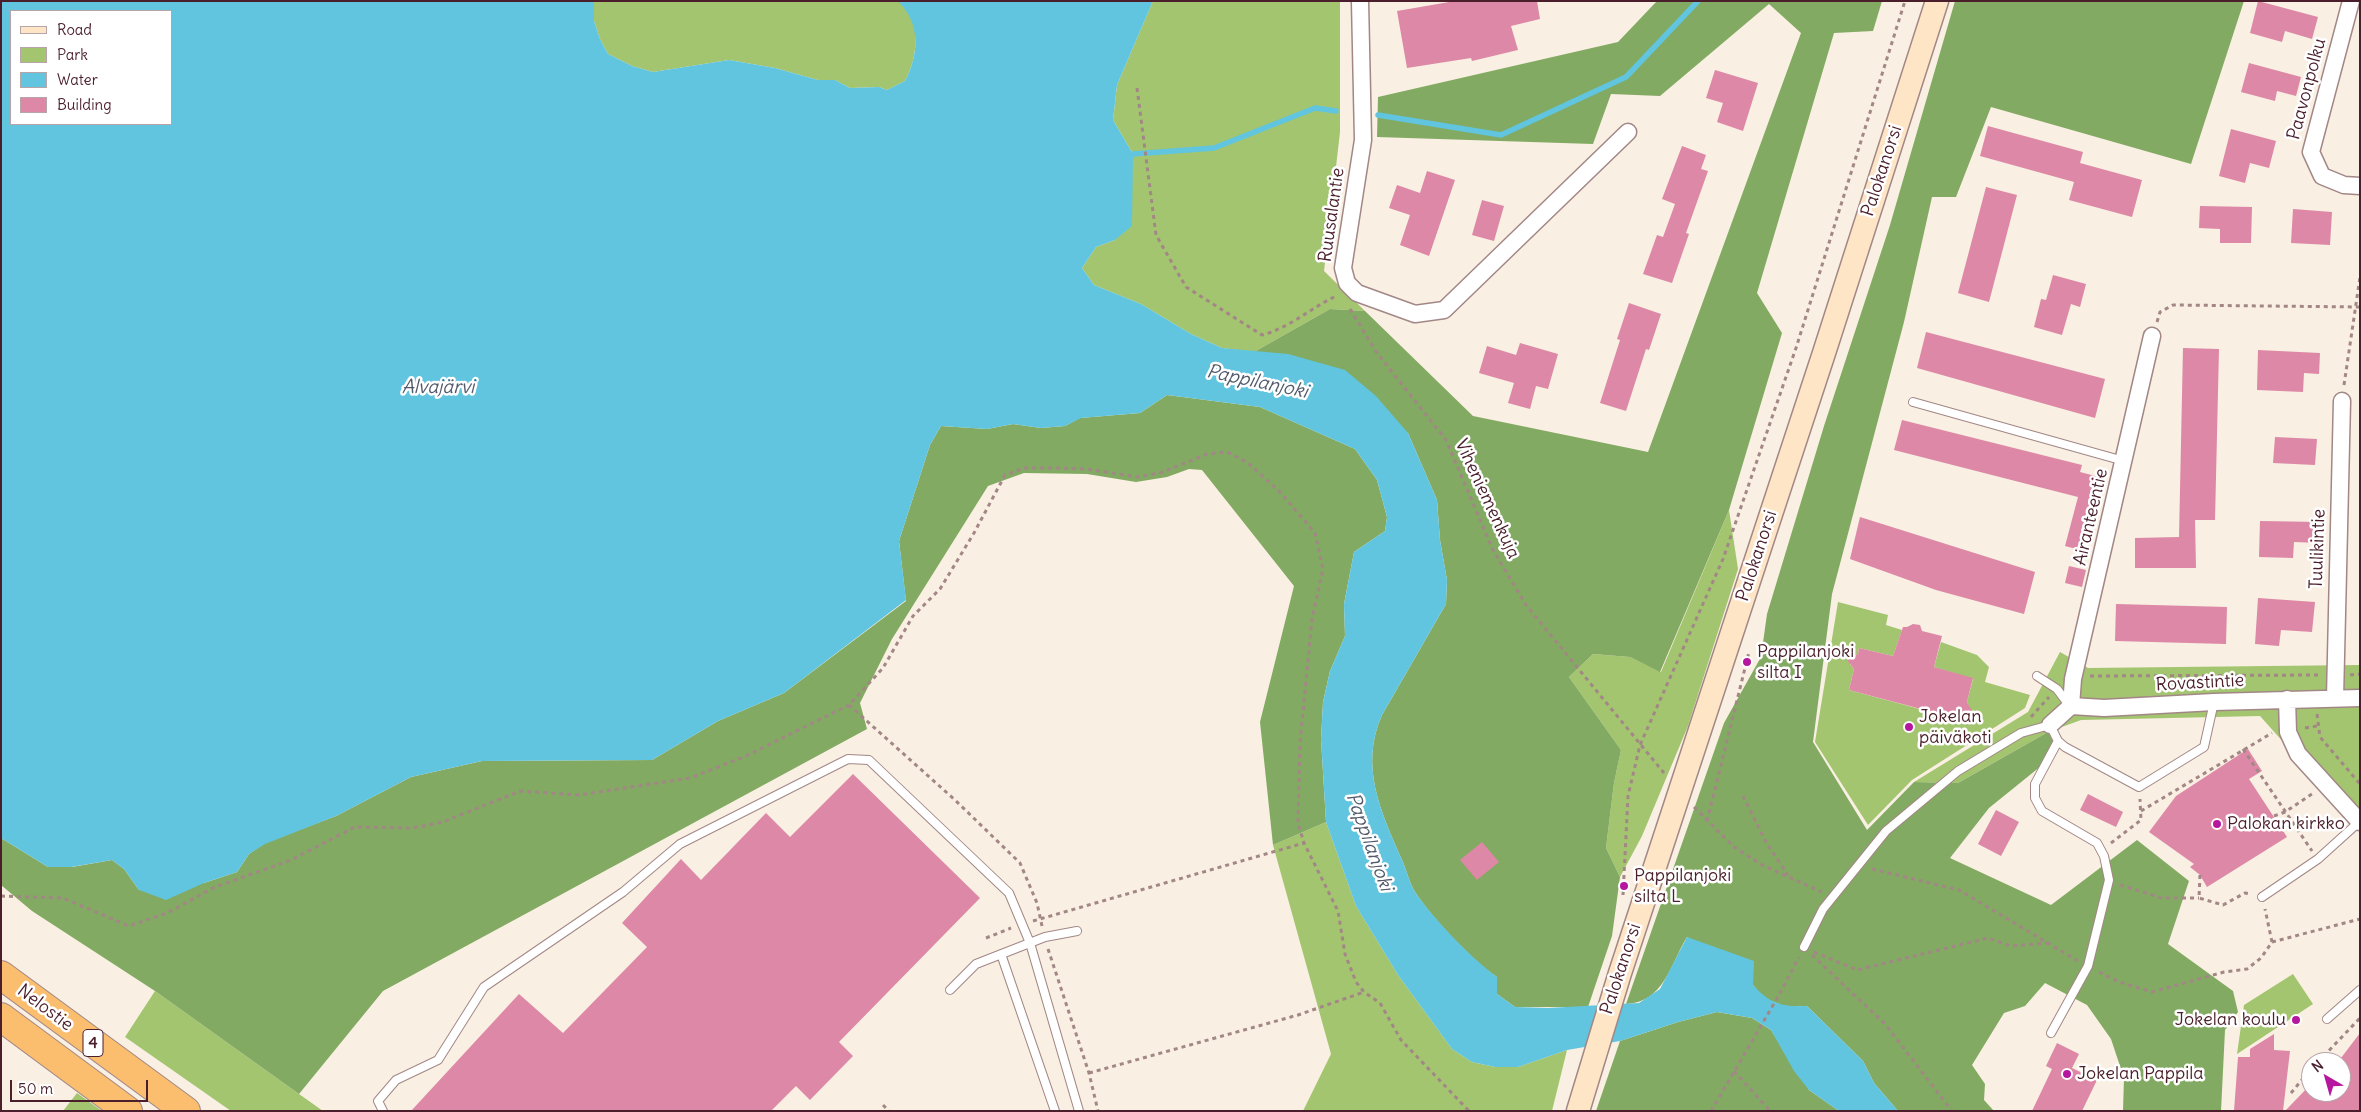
<!DOCTYPE html>
<html>
<head>
<meta charset="utf-8">
<style>
  body { margin:0 }
  #map { position:relative; width:2361px; height:1112px; overflow:hidden; background:#f9efe2; font-family:Delius,sans-serif }
  canvas { display:block }
  .frame { position:absolute; inset:0; border:2px solid #4a1f2b; pointer-events:none }
  .legend { position:absolute; left:10px; top:10px; width:162px; height:115px; box-sizing:border-box; background:#fff; border:1px solid #b7a5aa; margin:0; padding:6px 9px; list-style:none; font-size:15px; color:#4a1f2b }
  .legend li { display:flex; align-items:center; gap:10px; height:25px }
  .legend b { width:25px; border:1px solid #b7a5aa }
  .north { position:absolute; left:2301px; top:1052px; width:50px; height:50px; box-sizing:border-box; background:#fff; border:1px solid #b7a5aa; border-radius:50%; rotate:322deg; font-size:14px; font-weight:700; line-height:20px; text-align:center; color:#4a1f2b }
  .north::after { content:''; display:block; margin:auto; width:18px; height:22px; background:#b5179e; clip-path:polygon(50% 0,100% 100%,50% 72%,0 100%) }
  .scale { position:absolute; left:10px; top:1080px; width:138px; height:22px; box-sizing:border-box; border:2px solid #4a1f2b; border-top:0; padding-left:6px; font-size:15px; line-height:18px; white-space:nowrap; color:#4a1f2b; -webkit-text-stroke:4px #fff; paint-order:stroke }
</style>
</head>
<body>
<div id="map">
<canvas width="2361" height="1112"></canvas>
<div class="frame"></div>
<ul class="legend">
<li><b style="height:6px;background:#fde5c5"></b>Road</li>
<li><b style="height:14px;background:#a3c56f"></b>Park</li>
<li><b style="height:14px;background:#61c5df"></b>Water</li>
<li><b style="height:14px;background:#dd88a6"></b>Building</li>
</ul>
<div class="north">N</div>
<div class="scale">50 m</div>
</div>
<script>
const g = document.querySelector('canvas').getContext('2d');
g.lineJoin = 'round';
function paint(path, color) {
  g.fillStyle = color;
  g.fill(path, 'evenodd');
}
function trace(path, color, width, dash) {
  g.strokeStyle = color;
  g.lineWidth = width;
  g.lineCap = dash ? 'butt' : 'round';
  g.setLineDash(dash || []);
  g.stroke(path);
}
function label(font, color, halo, rows, align = 'center') {
  g.font = font + ' Delius,sans-serif';
  g.lineWidth = 5;
  g.setLineDash([]);
  g.textBaseline = 'middle';
  g.strokeStyle = halo;
  g.fillStyle = color;
  for (const [text, x, y, turn = 0] of rows) {
    g.save();
    g.translate(x, y);
    g.rotate((+turn || 0) * Math.PI / 180);
    g.textAlign = isNaN(turn) ? turn : align;
    if (halo) g.strokeText(text, 0, 0);
    g.fillText(text, 0, 0);
    g.restore();
  }
}
const green = new Path2D(`
  M594,1H911C916,32 920,52 905,81L887,90L879,87L850,88L835,80H818L775,68L729,60L653,72L632,66L608,54L600,39L594,21Z
  M1153,1H1340V132L1324,271L1365,311L1330,309L1254,352L1222,348L1191,334L1141,304L1094,285L1082,268L1096,247L1115,240L1133,154L1113,120L1117,85Z
  M1729,510L1738,569L1688,726L1642,836L1620,877L1606,848L1614,783L1621,750L1569,677L1593,654L1630,657L1661,672Z
  M1838,602L1888,615L1886,625L1902,630L1893,656L1859,648L1858,654L1851,658L1850,664L1854,669L1849,690L1961,720C1965,711 1973,714 1967,702L1973,679L1934,667L1941,642L1977,655L1989,667L1985,682L2030,695L2025,708L1912,780L1868,825L1815,742Z
  M2060,652L2088,668L2360,665V828L2260,716L2081,720L2048,732L1958,783L1914,782L2028,712Z
  M1326,822L1356,906L1398,975L1452,1049L1472,1062L1495,1067H1518L1567,1050L1552,1111H1303L1331,1054L1273,845Z
  M2293,974L2313,1004L2237,1054L2244,1005Z
  M155,991L299,1094L323,1111H231L125,1037Z
  M77,1093L102,1111H63Z`);
const forest = new Path2D(`
  M1657,1H1882L1873,31L1834,33L1757,293L1782,333L1729,510L1660,672L1630,657L1593,654L1569,677L1621,750L1614,783L1606,848L1620,877L1612,936L1588,1007H1515L1497,994V977C1473,961 1434,920 1417,895C1410,886 1407,871 1402,860C1381,812 1359,766 1382,715L1446,604L1447,580L1440,540L1437,500L1408,433L1254,352L1330,309L1365,311L1473,416L1648,452L1801,33L1769,4L1660,96L1611,94L1593,144L1377,137L1378,97L1618,42Z
  M1955,1H2244L2191,164L1991,107L1956,197H1932L1904,322L1832,594L1813,742L1867,830L1914,782L1958,783L2048,732L2053,741L2041,766L1989,808L1950,858L2051,905L2137,840L2189,881L2168,944L2233,991L2238,1012L2225,1030L2221,1111H2123L2124,1078L2111,1039L2087,1005L2045,983L2025,1006L2004,1013L1972,1065L1985,1084L1984,1100L1994,1111H1898L1874,1083L1863,1061L1807,1006L1787,1007L1764,998L1753,985L1687,937C1670,965 1664,1002 1626,1004L1724,723L1761,657L1767,614L1824,426L1890,225Z
  M1167,395L1260,407L1355,449L1377,480L1387,517L1385,531L1354,552L1344,604L1345,636L1330,671L1323,702L1321,739L1326,822L1273,845L1260,722L1294,586L1202,470L1189,469L1167,477L1136,482L1087,474L1024,473L988,486L892,639L860,703L867,729L383,991L299,1094L155,991L32,911L1,885V838L48,867H72L112,860L124,869L139,890L204,883L237,872L249,854L265,843L336,816L411,777L482,761L652,760L718,721L784,693L906,601L899,541L930,445L941,426L987,429L1013,424L1041,428L1065,426L1080,418L1140,413Z
  M1717,1012L1752,1018L1771,1030L1809,1090L1839,1111H1596L1620,1041L1678,1022Z`);
const water = new Path2D(`
  M1,1H594V21L600,39L608,54L632,66L653,72L729,60L775,68L818,80H835L850,88L879,87L887,90L905,81C919,54 921,24 898,1H1153L1117,85L1113,120L1133,154L1132,226L1115,240L1096,247L1082,268L1094,285L1141,304L1191,334L1222,348L1288,354L1345,370L1376,396L1408,433L1437,500L1440,540L1447,580L1446,604L1382,715C1359,766 1381,812 1402,860C1407,871 1410,886 1417,895C1435,920 1473,960 1497,977V994L1515,1007L1548,1008L1639,1003L1660,989L1687,937L1754,961L1753,985C1770,1004 1783,1007 1807,1006L1863,1061L1874,1083L1898,1111H1839L1809,1090L1794,1071L1771,1030L1752,1018L1717,1012L1678,1022L1620,1041L1567,1050L1518,1067H1495L1472,1062L1452,1049L1398,975L1356,906L1326,822L1321,739L1323,702L1330,671L1345,636L1344,604L1354,552L1385,531L1387,517L1377,480L1355,449L1260,407L1167,395L1140,413L1081,418L1065,426L1041,428L1013,424L987,429L941,426L930,445L899,541L906,600L784,693L718,721L652,760L482,761L411,777L336,816L265,844L249,854L237,872L204,883L166,900L139,890L124,869L112,860L71,867H48L1,838ZM11,11H171V124H11Z`);
const stream = new Path2D(`
  M1378,115L1501,135L1626,77L1698,1
  M1133,154L1214,148L1315,108L1336,111`);
const building = new Path2D(`
  M1455,1H1537L1540,19L1511,26L1518,50L1472,61L1471,58L1407,68L1397,11Z
  M2258,1L2318,17L2312,39L2285,31L2282,42L2250,33Z
  M2249,63L2301,77L2296,96L2277,91L2275,101L2241,92Z
  M1715,70L1758,83L1743,131L1717,122L1723,103L1706,98Z
  M1988,126L2083,152L2080,163L2142,180L2132,217L2069,200L2074,182L1980,156Z
  M2231,129L2276,141L2269,168L2250,163L2245,183L2219,176Z
  M1682,146L1706,155L1701,169L1708,171L1686,233L1689,234L1672,283L1643,274L1657,235L1663,237L1675,204L1662,199Z
  M1427,171L1455,180L1429,256L1400,245L1410,215L1389,208L1397,185L1420,193Z
  M1986,187L2017,195L1989,302L1958,293Z
  M1482,200L1504,206L1494,241L1472,235Z
  M2200,206L2252,207L2251,243H2220V229L2199,228Z
  M2293,209L2332,212L2330,245L2291,243Z
  M2053,275L2086,284L2080,307L2071,304L2062,335L2034,327L2041,299L2046,300Z
  M1629,303L1661,314L1649,350L1646,349L1626,411L1600,403L1620,340L1617,339Z
  M1926,332L2105,379L2095,418L1917,368Z
  M1520,343L1558,354L1548,389L1536,386L1530,409L1508,403L1514,383L1479,373L1487,346L1516,355Z
  M2183,348L2219,349L2215,520H2195L2196,568H2135V538L2179,537Z
  M2258,350L2320,353L2319,374L2304,373L2303,392L2257,390Z
  M1902,420L2082,465L2080,472L2099,477L2080,550L2065,546L2078,497L1894,450Z
  M2275,437L2317,439L2315,465L2273,463Z
  M1860,517L2035,572L2024,614L1936,590L1850,559Z
  M2260,521L2320,522L2319,543L2294,542L2293,558L2259,557Z
  M2069,566L2086,570L2082,587L2065,583Z
  M2258,598L2315,602L2312,632L2281,630L2279,646L2255,644Z
  M2116,604L2227,607L2226,644L2115,641Z
  M1913,624L1920,625L1922,631L1942,636L1934,667L1973,678L1967,702L1972,711L1959,719L1849,690L1854,669L1847,660L1858,654L1859,648L1893,656L1903,627H1907Z
  M2248,749L2262,771L2249,779L2287,837L2207,887L2200,875L2190,867L2194,864L2149,832L2176,796Z
  M853,774L980,898L839,1042L853,1056L810,1100L796,1086L771,1111H411L519,994L563,1033L647,947L622,923L681,859L701,880L766,813L790,837Z
  M2088,794L2123,812L2116,827L2080,810Z
  M1996,810L2019,822L2001,856L1978,844Z
  M1482,842L1499,862L1477,880L1460,860Z
  M2360,1033V1111H2285L2311,1084V1092H2341V1058Z
  M2274,1034V1050L2290,1051L2283,1111H2234L2238,1057H2250V1049Z
  M2057,1043L2079,1054L2072,1068L2097,1080L2082,1111H2032L2052,1069L2046,1066Z`);
const path = new Path2D(`
  M1137,88L1156,235L1186,287L1262,335C1289,328 1311,308 1336,296
  M1350,309L1377,353L1446,440L1493,550L1526,605L1664,773
  M2157,322L2160,312L2173,305L2360,307
  M2344,385L2360,277
  M2350,675L2360,674
  M2090,676L2319,675
  M2317,714L2320,737L2360,784
  M2031,717L2049,697
  M2305,728L2317,726
  M2243,749L2312,851
  M1743,796L1767,844L1788,875
  M1694,807L1734,847L1764,866L1822,892
  M2141,811L2272,733
  M2274,816L2285,812L2312,794
  M1707,821L1749,652
  M2111,843L2141,820L2140,799
  M1872,869L1959,890L2078,961
  M2200,875L2199,898L2223,905L2245,893L2251,894
  M2120,885L2162,898H2199
  M1623,895L1628,796L1640,745L1723,559L1796,348L1905,1
  M1,896L63,898L129,926L167,913L215,887L291,860L355,827L413,828L443,822L520,791L579,795L690,778L746,756L849,705
  M1033,921L1304,843
  M1042,926L1037,903L1020,863L955,800L849,705L883,668L913,616L940,589L974,533L1005,475L1024,468H1055L1086,469L1138,477L1163,472L1207,454L1227,452L1247,462L1279,491L1315,533L1323,569L1312,619L1300,743L1298,823L1304,843L1338,911L1345,954L1356,982L1364,992L1380,1003L1401,1040L1469,1111
  M986,938L1011,928
  M2272,942L2360,919
  M1048,949L1089,1073L1098,1111
  M1814,952L1857,970L1988,938L2011,946L2048,943
  M1812,955L1885,1024L1952,1111
  M2099,972L2119,982L2152,992L2224,972L2247,969L2261,958L2272,942L2265,909
  M2318,1062L2360,1018
  M1734,1071L1770,1111
  M1089,1073L1298,1015L1364,992
  M2291,1093L2311,1069
  M883,1105L889,1111
  M1711,1111L1779,995L1799,957`);
const service = new Path2D(`
  M1913,402L2124,461
  M2037,676L2057,689L2069,705
  M2262,897L2318,859L2359,822
  M1804,947L1823,909L1886,831L1958,771L2021,733L2050,725L2058,741L2065,747L2139,787L2204,747L2214,702
  M1001,954L1055,1111
  M950,990L976,964L1045,937L1077,931
  M2327,1019L2360,990
  M2051,1033L2088,966L2109,880L2104,856L2097,843L2042,811L2035,798V784L2058,741
  M383,1111L378,1101L396,1080L438,1060L484,987L623,892L680,844L848,759L869,760L1009,893L1030,943L1079,1111`);
const minor = new Path2D(`
  M1360,1L1363,140L1343,268L1347,283L1357,293L1415,314L1444,310L1628,132
  M2351,1L2311,152L2322,176L2344,185L2360,186
  M2335,698L2342,401
  M2287,699L2288,732L2298,754L2360,822
  M2071,706L2073,679L2152,336
  M2050,725L2071,706L2104,708L2214,702L2360,698`);
const secondary = new Path2D(`
  M1578,1111L1620,973L1824,353L1937,1`);
const motorway = new Path2D(`
  M1,975L186,1111
  M1,1017L128,1111`);
const markers = [
  [1747,662,5,"#b5179e"],
  [1909,727,5,"#b5179e"],
  [2217,824,5,"#b5179e"],
  [1624,886,5,"#b5179e"],
  [2296,1020,5,"#b5179e"],
  [2067,1074,5,"#b5179e"]
];
const shields = [
  [93,1043,20]
];
const shieldNames = [
  ["4",93,1043]
];
const streetNames = [
  ["Paavonpolku",2307,89,-75],
  ["Palokanorsi",1882,171,-72],
  ["Ruusalantie",1332,215,-82],
  ["Viheniemenkuja",1487,499,65],
  ["Airanteentie",2091,517,-77],
  ["Tuulikintie",2318,549,-88],
  ["Palokanorsi",1757,556,-72],
  ["Rovastintie",2200,683,-3],
  ["Palokanorsi",1621,969,-72],
  ["Nelostie",45,1008,37]
];
const poiNames = [
  ["Pappilanjoki",1757,652],
  ["silta I",1757,673],
  ["Jokelan",1919,717],
  ["päiväkoti",1919,738],
  ["Palokan kirkko",2227,824],
  ["Pappilanjoki",1634,876],
  ["silta L",1634,897],
  ["Jokelan koulu",2286,1020,"right"],
  ["Jokelan Pappila",2077,1074]
];
const waterNames = [
  ["Pappilanjoki",1257,382,12],
  ["Alvajärvi",438,388],
  ["Pappilanjoki",1369,842,70]
];
paint(green, '#a3c56f');
paint(forest, '#82aa62');
paint(water, '#61c5df');
trace(stream, '#61c5df', 5.5);
paint(building, '#dd88a6');
trace(service, '#a28786', 10);
trace(minor, '#a28786', 19);
trace(secondary, '#a28786', 25);
trace(motorway, '#a28786', 30);
trace(path, '#a28786', 3, [4, 4]);
trace(service, '#fff', 8);
trace(minor, '#fff', 16);
trace(secondary, '#fde5c5', 22);
trace(motorway, '#fabe6e', 28);
for (const [x, y, r, color] of markers) {
  const dot = new Path2D();
  dot.arc(x, y, r, 0, 2 * Math.PI);
  g.fillStyle = color;
  g.fill(dot);
  trace(dot, '#fff', 2);
}
for (const [x, y, w] of shields) {
  const box = new Path2D();
  box.roundRect(x - w / 2, y - 13.5, w, 27, 4);
  g.fillStyle = '#fff';
  g.fill(box);
  trace(box, '#4a1f2b', 1);
}
label('bold 16px', '#4a1f2b', null, shieldNames);
label('18px', '#4a1f2b', '#fff', streetNames);
label('18px', '#4a1f2b', '#fff', poiNames, 'left');
label('italic 19px', '#52596a', '#fff', waterNames);
</script>
</body>
</html>
